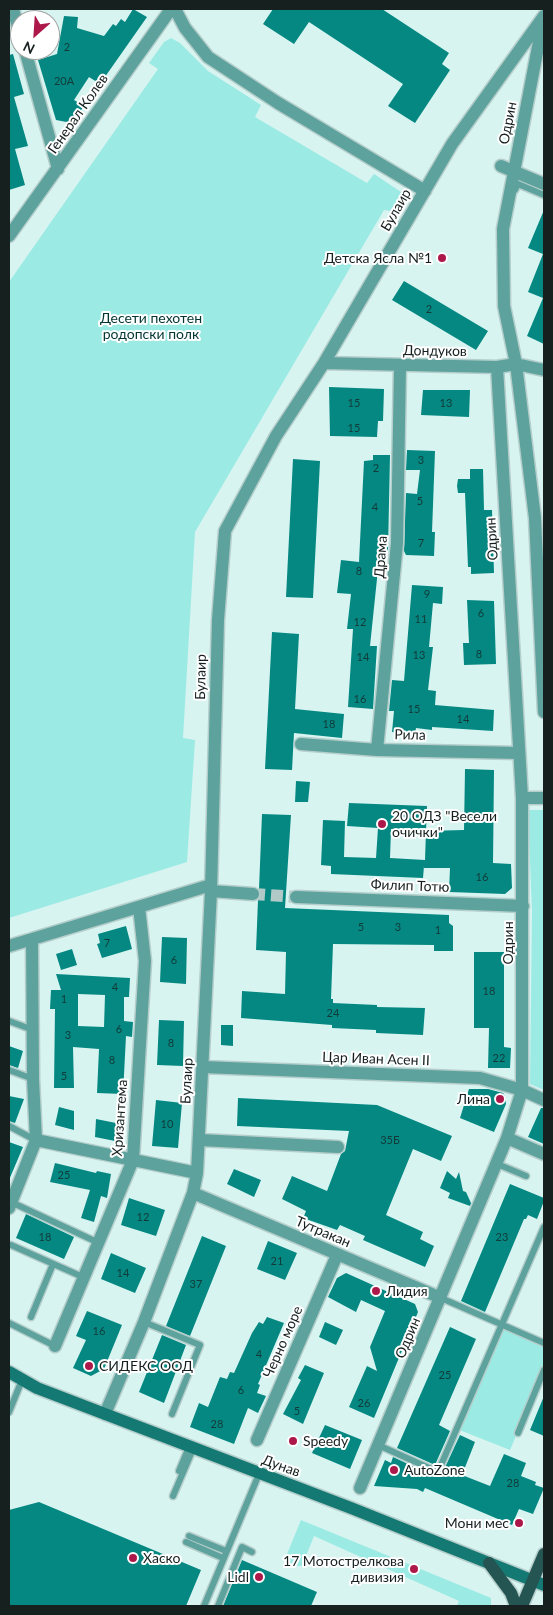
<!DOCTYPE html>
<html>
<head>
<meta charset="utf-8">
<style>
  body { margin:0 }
  #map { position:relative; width:553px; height:1615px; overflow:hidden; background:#d8f4f1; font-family:Lato,sans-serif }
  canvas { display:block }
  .frame { position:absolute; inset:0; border:10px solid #16201f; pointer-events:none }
  .north { position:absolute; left:10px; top:10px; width:50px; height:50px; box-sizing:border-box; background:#fff; border:1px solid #a2a6a5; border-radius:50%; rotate:206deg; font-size:14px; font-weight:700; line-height:20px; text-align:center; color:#16201f }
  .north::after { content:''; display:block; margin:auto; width:18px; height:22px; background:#ac1849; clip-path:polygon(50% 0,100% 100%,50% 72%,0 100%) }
</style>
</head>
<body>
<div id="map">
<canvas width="553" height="1615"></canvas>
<div class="frame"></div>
<div class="north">N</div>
</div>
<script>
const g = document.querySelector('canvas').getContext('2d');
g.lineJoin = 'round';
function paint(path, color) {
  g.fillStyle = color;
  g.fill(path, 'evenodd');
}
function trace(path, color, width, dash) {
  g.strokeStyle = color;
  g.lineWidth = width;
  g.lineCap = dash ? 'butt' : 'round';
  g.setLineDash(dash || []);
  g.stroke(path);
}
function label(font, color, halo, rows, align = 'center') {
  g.font = font + ' Lato,sans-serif';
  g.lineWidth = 4;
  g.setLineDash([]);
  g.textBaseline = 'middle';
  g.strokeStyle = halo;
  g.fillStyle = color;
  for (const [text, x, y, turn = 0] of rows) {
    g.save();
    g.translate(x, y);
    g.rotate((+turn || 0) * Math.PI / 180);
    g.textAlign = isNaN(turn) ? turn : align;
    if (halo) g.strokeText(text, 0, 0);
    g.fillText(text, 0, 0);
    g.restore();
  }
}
const green = new Path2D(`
  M171,38L180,43L208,71L261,105L255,117L367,183L374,174L401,192L404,201L397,212L384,210L195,532L183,738L195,740L187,862L9,918V282L158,69L149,63L164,42Z
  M528,810H544V1090L530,1084L532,911Z
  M502,1324L544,1343V1370L510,1450L457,1429Z
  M301,1520L491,1598V1606H457L459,1601L314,1536L302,1566H291L285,1559Z`);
const building = new Path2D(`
  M133,9L147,17L100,84L89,77L74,100L84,106L72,123L56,120L38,60L57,54L64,16L78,17L77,28L104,36L113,24L116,26L121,19L125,22Z
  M273,9H382L449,53L442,64L450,70L415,123L388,106L403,84L309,22L294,44L263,24Z
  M13,54L24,94L14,97L28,146L15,149L25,185L9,190V55Z
  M544,210V344L527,336L543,298L528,292L543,254L528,248Z
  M404,281L488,331L476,350L392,300Z
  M329,387L384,389L383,421H378L377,437L330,436Z
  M423,390H470L469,417L421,415Z
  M407,450L435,451L432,532H435L434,556L406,555L404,551L406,493L417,494L420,470H406Z
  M373,455H390L388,551L380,550L370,646H377L373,709L348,707L353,629H347L351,594L337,593L341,560L359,562L364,461L373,460Z
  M293,459L320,461L313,598L286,597Z
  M470,469H483L484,510H492L494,573L471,574V567H468L465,493H458L457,486L458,479H470Z
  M412,585L443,587L442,604L433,603L429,647H433L428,690L436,691L435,705L494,710L493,731L432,727V730L416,728L415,734L392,732L394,711H389L392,680L404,681Z
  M467,600L494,601L496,664L464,665L463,643H469Z
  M272,632L299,634L295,709L344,714L342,738L294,733L292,770L265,769Z
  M465,769L494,770L493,863L511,864L512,888L505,894L449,892L450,868H424V866L423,878L331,874V866L321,865L323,820L345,821L344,857L376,858L378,828L347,826L349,803L427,806L426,831L464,830ZM391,829L426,831L425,860L390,858Z
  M296,781L310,782L308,802H295Z
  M262,814L291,815L285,908L449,915V923L453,926V951H434V945L333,944L331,999H333V1003L377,1005V1007L425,1008L423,1035L376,1033V1030L332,1028V1025L241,1018L242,991L285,994L286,952L256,950L258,900L261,894L259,889Z
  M126,926L132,949L102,958L97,944L100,943L98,934Z
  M162,937L187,938L186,984L160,982Z
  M72,949L77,965L61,970L56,954Z
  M474,952H504V1047L511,1048L510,1068H488L489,1028H474Z
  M56,974L130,978L129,997H124V1021L133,1022L132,1037L126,1036L123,1094L97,1093L99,1049L73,1047L74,1088H54L55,1009H50L51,990H61ZM78,994L105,995L104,1027L78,1026Z
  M159,1020L184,1021L183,1066L157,1065Z
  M221,1025H233V1046L221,1045Z
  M9,1046L23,1051L18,1068L9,1065Z
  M469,1089H488L503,1093L505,1096L506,1104L494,1132L460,1118Z
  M9,1096L24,1099L15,1123L9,1121Z
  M238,1098L377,1105L452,1136L441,1161L413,1149L386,1215L423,1232L420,1239L434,1246L425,1267L363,1240L365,1236L340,1225L337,1230L306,1219L304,1216L306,1211L282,1199L292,1176L327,1191L341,1154L345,1151L349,1131L237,1126Z
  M156,1100L182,1103L178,1148L152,1146Z
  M59,1107L74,1111V1130L55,1125Z
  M541,1108H544V1144L528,1137Z
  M96,1119L121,1124L120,1142L95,1137Z
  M9,1142L23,1147L9,1180Z
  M55,1163L96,1173L97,1171L111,1174L107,1198L101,1196L94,1222L81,1218L90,1190L50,1182Z
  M234,1169L261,1180L254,1197L227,1184Z
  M447,1171L456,1179L459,1172L463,1191L466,1192L471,1203L470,1206L448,1198L450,1193L440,1188Z
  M510,1184L544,1198V1201L537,1219L528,1215L526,1219H524L485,1312L461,1301Z
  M129,1198L165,1210L156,1236L121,1225Z
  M26,1214L74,1237L64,1259L16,1238Z
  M202,1236L226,1246L190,1336L166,1326Z
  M268,1241L297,1253L285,1280L257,1269Z
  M111,1253L146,1268L135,1293L101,1279Z
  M346,1273L415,1304L418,1312L374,1418L349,1407L367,1366L377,1371L370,1347L385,1311L361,1300L356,1312L328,1297L337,1278Z
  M87,1311L122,1325L104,1369L91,1376L73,1368L86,1340L76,1336Z
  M267,1317L284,1323L258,1384L260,1385L257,1393L266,1396L258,1413L248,1408L234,1444L190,1427L199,1403L208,1407L220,1377L227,1379L230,1372L234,1373L252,1333L259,1322L263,1324Z
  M325,1322L343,1330L336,1345L319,1337Z
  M450,1327L476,1339L439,1425L450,1431L435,1465L397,1448Z
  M162,1335L186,1345L164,1403L139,1392Z
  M305,1365L324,1373L303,1424L283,1414L301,1380L298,1378Z
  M544,1396V1436L530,1430Z
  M325,1425L362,1440L350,1469L312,1453Z
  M460,1435L475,1442L462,1475L490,1486L504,1454L526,1463L521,1476L536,1482L535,1485L544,1488L533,1514L519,1509L512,1525L425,1488L423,1492L417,1489L374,1486L385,1460L391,1463L393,1457L436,1477L441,1476Z
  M39,1502L201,1570L186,1606H9V1510Z
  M242,1560L317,1592L311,1606H223Z`);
const streetTunnel = new Path2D(`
  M253,894L296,897`);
const lane = new Path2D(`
  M515,190L518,184L544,195
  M9,1021L33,1030
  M9,1070L33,1079
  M9,1126L35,1140
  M495,1163L526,1176
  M11,1202L99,1243
  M11,1245L85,1278
  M441,1298L544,1343
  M31,1317L53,1264
  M144,1322L200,1345L172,1414
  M9,1323L55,1346
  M9,1412L22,1380
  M518,1433L544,1370
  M378,1445L438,1472L544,1227
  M179,1471L189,1447
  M173,1496L193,1449
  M189,1536L226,1551
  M186,1542L223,1558
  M204,1606L259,1474
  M218,1606L242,1547L252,1552`);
const street = new Path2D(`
  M13,9L20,34
  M175,9L185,28L208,57L278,103L425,191
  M543,21L503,229L504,306L516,364L535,518L544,712
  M25,50L58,169
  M501,166L544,184
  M9,236L171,9
  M324,363L497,367L516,364L544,370
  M301,744L377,750L519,753
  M377,750L397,543L400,366
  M522,798H544
  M211,891L253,894
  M296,897L523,906
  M9,946L211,885
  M203,1067L480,1078L522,1090L544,1100
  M507,1138L544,1154
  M36,1140L197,1173
  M200,1140L338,1147
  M193,1193L441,1298
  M9,1208L36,1140L33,1079L32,939
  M55,1346L133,1160L145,961L139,907
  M105,1414L144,1322L193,1193L197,1173L211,891L218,620L225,531L276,436L324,363L452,144L544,16
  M257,1440L337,1255
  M360,1488L507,1138L522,1090V798L497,367`);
const secondary = new Path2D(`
  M9,1372L37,1388L351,1508L544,1585`);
const primary = new Path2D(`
  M489,1563L511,1593L516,1606
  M522,1606L544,1554`);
const markers = [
  [442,258,5,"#ac1849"],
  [382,824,5,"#ac1849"],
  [500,1099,5,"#ac1849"],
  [376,1291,5,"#ac1849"],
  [89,1366,5,"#ac1849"],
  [293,1441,5,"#ac1849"],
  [394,1470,5,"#ac1849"],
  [519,1523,5,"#ac1849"],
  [133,1558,5,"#ac1849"],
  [414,1569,5,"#ac1849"],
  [259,1577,5,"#ac1849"]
];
const numberNames = [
  ["2",67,47],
  ["20А",64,81],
  ["2",429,309],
  ["15",354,403],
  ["13",446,403],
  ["15",354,428],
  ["3",421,460],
  ["2",376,468],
  ["5",420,501],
  ["4",375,507],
  ["7",421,543],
  ["8",359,571],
  ["9",427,594],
  ["6",481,613],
  ["11",421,619],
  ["12",360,622],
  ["8",479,654],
  ["13",419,655],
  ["14",363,657],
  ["16",360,699],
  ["15",414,709],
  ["14",463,719],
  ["18",329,724],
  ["16",482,877],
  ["5",361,927],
  ["3",398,927],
  ["1",438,930],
  ["7",107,943],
  ["6",174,960],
  ["4",115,987],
  ["18",489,991],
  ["1",64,999],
  ["24",333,1013],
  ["6",119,1029],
  ["3",68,1035],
  ["8",171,1043],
  ["22",499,1058],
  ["8",112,1060],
  ["5",64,1076],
  ["10",167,1124],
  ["35Б",390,1140],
  ["25",64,1175],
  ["12",143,1217],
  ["18",45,1237],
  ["23",502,1237],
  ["21",277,1261],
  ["14",123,1273],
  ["37",196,1284],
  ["16",99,1331],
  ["4",259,1354],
  ["25",445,1375],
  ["6",241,1390],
  ["26",364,1403],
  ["5",297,1411],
  ["28",217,1424],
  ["28",513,1483]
];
const streetNames = [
  ["Генерал Колев",78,114,-55],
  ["Одрин",508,123,-79],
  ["Булаир",396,210,-60],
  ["Дондуков",435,351,1],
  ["Одрин",492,539,-93],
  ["Драма",381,557,-86],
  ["Булаир",201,677,-89],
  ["Рила",410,735,1],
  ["Филип Тотю",410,886,2],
  ["Одрин",508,943,-90],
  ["Цар Иван Асен II",376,1059,2],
  ["Булаир",187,1081,-87],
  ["Хризантема",120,1118,-86],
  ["Тутракан",323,1232,23],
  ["Одрин",408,1338,-67],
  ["Черно море",283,1342,-66],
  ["Дунав",281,1466,20]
];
const poiNames = [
  ["Детска Ясла №1",432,258,"right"],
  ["20 ОДЗ \"Весели",392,816],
  ["очички\"",392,832],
  ["Лина",490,1099,"right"],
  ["Лидия",386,1291],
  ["СИДЕКС ООД",99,1366],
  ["Speedy",303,1441],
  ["AutoZone",404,1470],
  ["Мони мес",509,1523,"right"],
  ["Хаско",143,1558],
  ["17 Мотострелкова",404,1561,"right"],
  ["дивизия",404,1577,"right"],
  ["Lidl",249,1577,"right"]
];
const parkNames = [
  ["Десети пехотен",151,318],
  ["родопски полк",151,334]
];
paint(green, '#9beae4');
paint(building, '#058882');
trace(streetTunnel, '#b1cac7', 12, [12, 6]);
trace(lane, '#b5cecb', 9);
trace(street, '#b5cecb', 15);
trace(secondary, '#b5cecb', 15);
trace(primary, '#b5cecb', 15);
trace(lane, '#5da29d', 6);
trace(street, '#5da29d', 12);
trace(secondary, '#157973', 12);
trace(primary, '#245552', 12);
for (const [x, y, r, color] of markers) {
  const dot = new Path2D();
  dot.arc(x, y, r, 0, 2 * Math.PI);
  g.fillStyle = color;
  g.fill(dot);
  trace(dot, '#fff', 2);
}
label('11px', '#123a38', null, numberNames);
label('14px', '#16201f', '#fff', streetNames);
label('14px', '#16201f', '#fff', poiNames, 'left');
label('14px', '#023633', '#fff', parkNames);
</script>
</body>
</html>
